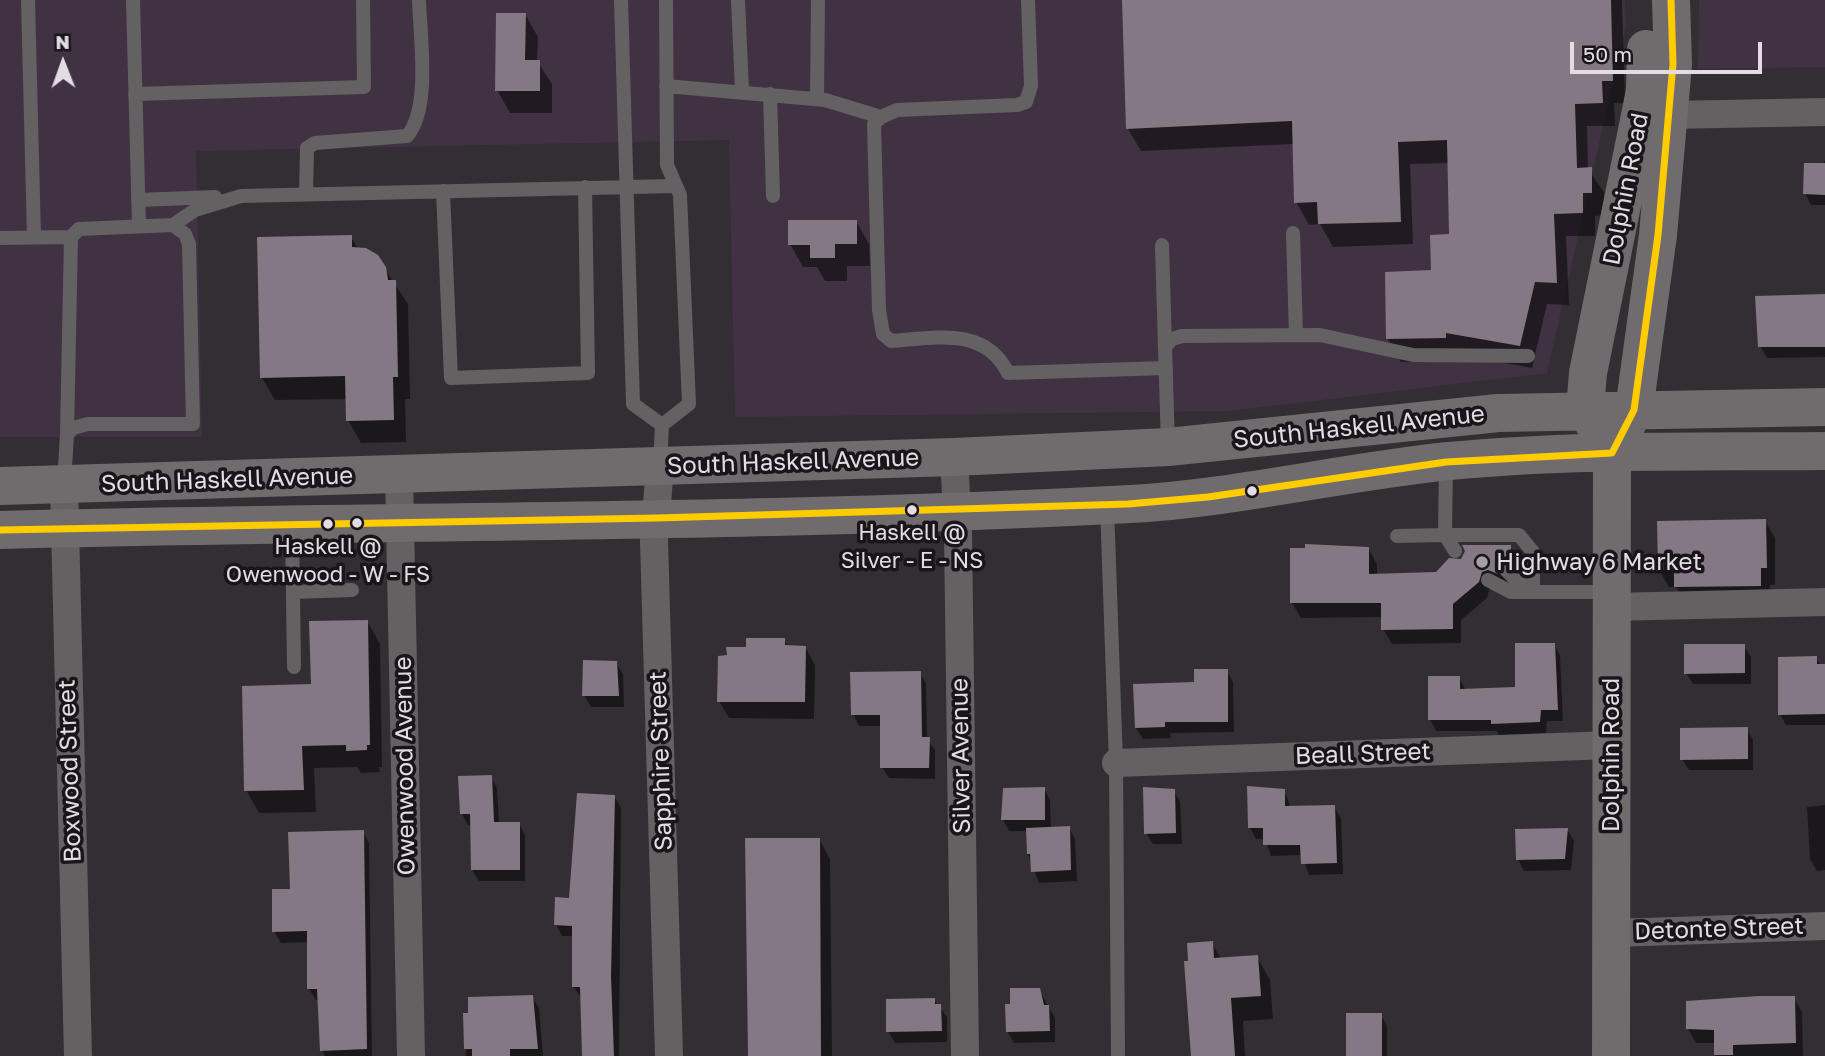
<!DOCTYPE html>
<html>
<head>
<meta charset="utf-8">
<style>
  body { margin:0 }
  #map { position:relative; width:1825px; height:1056px; overflow:hidden; background:#332e34; font-family:"Golos Text",sans-serif }
  canvas { display:block }
  .north { position:absolute; left:28px; top:28px; width:70px; height:70px; -webkit-text-stroke:5px #1a151b; paint-order:stroke; rotate:359deg; font-size:19px; font-weight:700; line-height:28px; text-align:center; color:#e3dce4 }
  .north::after { content:''; display:block; margin:auto; width:24px; height:32px; background:#e3dce4; clip-path:polygon(50% 0,100% 100%,50% 72%,0 100%) }
  .scale { position:absolute; left:1570px; top:42px; width:192px; height:32px; box-sizing:border-box; border:4px solid #e3dce4; border-top:0; padding-left:9px; font-size:21px; line-height:24px; white-space:nowrap; color:#e3dce4; -webkit-text-stroke:5px #1a151b; paint-order:stroke }
</style>
</head>
<body>
<div id="map">
<canvas width="1825" height="1056"></canvas>
<div class="north">N</div>
<div class="scale">50 m</div>
</div>
<script>
const g = document.querySelector('canvas').getContext('2d');
g.lineJoin = 'round';
function paint(path, color) {
  g.fillStyle = color;
  g.fill(path, 'evenodd');
}
function trace(path, color, width, dash) {
  g.strokeStyle = color;
  g.lineWidth = width;
  g.lineCap = dash ? 'butt' : 'round';
  g.setLineDash(dash || []);
  g.stroke(path);
}
function label(font, color, halo, rows, align = 'center') {
  g.font = font + ' "Golos Text",sans-serif';
  g.lineWidth = 7;
  g.setLineDash([]);
  g.textBaseline = 'middle';
  g.strokeStyle = halo;
  g.fillStyle = color;
  for (const [text, x, y, turn = 0] of rows) {
    g.save();
    g.translate(x, y);
    g.rotate((+turn || 0) * Math.PI / 180);
    g.textAlign = isNaN(turn) ? turn : align;
    if (halo) g.strokeText(text, 0, 0);
    g.fillText(text, 0, 0);
    g.restore();
  }
}
const built = new Path2D(`
  M0,0H1625L1626,25L1547,373L1230,411L735,417L729,140L196,151L202,437H0Z
  M1699,0H1825V67L1698,69Z`);
const shadow = new Path2D(`
  M1124,0H1622L1625,103H1614L1615,126H1587L1588,169L1604,192L1605,215L1595,216V236H1566L1569,305L1547,304L1532,368L1459,355L1458,361L1401,362L1388,339L1433,272L1451,236L1449,163L1410,164L1413,244L1333,247L1320,224L1309,225L1296,202L1294,144L1141,151L1128,129Z
  M525,14L538,37L537,61L552,84V113H510L497,90Z
  M1825,160V205H1811L1805,193Z
  M856,221L869,244L870,266H847V281H825L817,267H803L790,244Z
  M351,237L358,249L384,268L408,304L410,399H405L406,442L361,443L348,420V399L275,400L262,378Z
  M1825,296V357L1767,358L1760,346Z
  M1765,521L1775,538V585H1770V603L1685,604L1676,587H1669L1659,570Z
  M1510,546L1518,561L1519,577L1508,578L1506,588L1490,587L1487,598L1461,620V643L1392,644L1383,629V617L1301,618L1292,603L1368,548L1377,564V575L1436,574L1462,561Z
  M367,621L380,644L382,767H379L380,772L361,773L357,767L314,768L316,812L259,813L246,790L313,686Z
  M784,640L788,647H805L815,665L814,719L729,718L719,701L728,657L748,648Z
  M1554,644L1560,656L1563,721H1547L1546,733L1499,735L1497,731H1436L1430,719L1459,678L1466,690L1516,689Z
  M1744,646L1751,657V684H1693L1686,673Z
  M1816,658L1821,666H1825V725H1786L1780,714Z
  M616,663L623,674L624,707H591L584,695Z
  M1227,671L1233,682L1234,732L1170,733L1171,738L1143,739L1136,728L1196,683Z
  M920,673L926,684L927,739L935,750V779L889,778L882,767V726H859L853,714Z
  M1747,729L1753,740V770H1689L1682,759Z
  M491,777L497,788L499,823H519L525,835V881H479L472,870V825H468L462,814Z
  M1044,789L1050,800L1051,828H1069L1075,839L1077,881L1039,883L1028,854V831H1009L1003,820Z
  M1284,790L1291,808L1334,807L1341,818L1343,874L1309,875L1302,855L1271,856L1265,839H1256L1250,828Z
  M1174,791L1180,802L1182,844H1153L1146,833Z
  M614,796L621,808L619,1056H584L581,998L574,987V936H562L556,924L571,900Z
  M1825,805V870L1817,871L1810,859L1807,807Z
  M1567,829L1574,841L1571,870L1524,871L1518,859Z
  M363,832L369,843L372,1056H325L322,1050L320,1000H316L309,989V942L281,943L274,931L292,891Z
  M819,839L830,859L832,1056H750Z
  M1212,943L1221,959L1257,957L1270,980L1273,1019L1243,1021L1245,1056H1193Z
  M1039,990L1055,1018V1042L1014,1043L1007,1031L1012,1006Z
  M532,997L539,1008L543,1056H466L465,1015Z
  M1794,998L1802,1012L1803,1056H1716V1043H1696L1688,1029Z
  M934,1000L947,1017V1042L895,1043L888,1031Z
  M1381,1015L1387,1026V1056H1348Z`);
const building = new Path2D(`
  M1122,0H1611L1613,81H1602L1603,103L1575,104L1577,168L1592,167V193H1583V213L1554,214L1557,283L1535,282L1520,346L1446,333V338L1386,339L1385,272L1431,270L1430,235L1449,234L1447,140L1398,142L1401,222L1318,224L1317,202L1294,203L1292,121L1126,129Z
  M496,13H526L525,60H540V91H495Z
  M1804,163H1825V195L1803,194Z
  M788,220H857V244H835V258H810V245H788Z
  M352,235V247L366,248L378,255L386,267L388,280H396L398,377H393L394,420L346,421L345,376L260,378L257,237Z
  M1825,294V347H1758L1755,296Z
  M1766,519L1767,568H1761V586L1674,587V570H1658L1657,521Z
  M1305,544L1369,547V574L1436,572L1449,558L1461,559L1465,551L1462,545H1511V562L1500,563L1498,574L1488,570L1482,572L1479,582L1453,604V629L1381,630V603H1290V548H1305Z
  M368,620L370,745H367V750L346,751V745L302,746L304,790L244,791L242,686L311,684L309,621Z
  M746,638H785V645L806,646L805,702H717L718,656L727,655L726,647H746Z
  M1515,643H1555L1558,710H1541L1540,722L1491,724V720H1428V676H1460V689L1515,687Z
  M1684,644H1745V673L1684,674Z
  M1817,656V664H1825V714L1778,715V657Z
  M583,660L617,661L619,696H582Z
  M1194,669H1228V722H1165V727L1135,728L1133,684L1194,682Z
  M921,671L922,737H930L929,768H880V715H851L850,672Z
  M1748,727V759L1680,760V728Z
  M492,775L494,822H520V870H471L470,814H460L458,776Z
  M1247,786L1285,789V806L1335,805L1337,863L1301,864L1300,845H1263V828H1248Z
  M1045,787V820H1001L1003,788Z
  M1143,787L1175,789L1176,833L1144,834Z
  M577,793L615,795L611,976L614,1056H582L580,987H572V926L554,925L555,897L569,898Z
  M1070,826L1071,870L1031,872L1030,854H1027L1026,828Z
  M1568,828L1565,859L1516,860L1515,829Z
  M364,830L367,1049L320,1051L317,989H307V931L272,932V889H290L288,832Z
  M745,838H820L821,1056H748Z
  M1213,941L1214,958L1258,955L1261,996L1231,998L1235,1056H1191L1184,961H1188L1187,943Z
  M1010,988H1040L1044,1005H1049L1050,1031L1006,1032L1005,1004H1010Z
  M533,995L538,1049H510V1056H472V1049H464L463,1013H468V997Z
  M1759,996H1795L1796,1043L1733,1045V1055H1714V1030L1686,1029V1001Z
  M935,998V1004H941L942,1031L886,1032V999Z
  M1346,1013H1382V1056H1346Z`);
const service = new Path2D(`
  M28,0L34,237
  M133,0L139,226
  M621,0L633,404L662,425
  M738,0L742,91
  M1028,0L1031,86L1026,102L1017,105L897,110L881,117L874,124L879,310L883,334L891,341C935,338 985,326 1008,373L1166,368
  M666,86L825,100L881,117
  M135,94L364,87L363,0
  M770,94L773,196
  M817,99L818,0
  M443,191L451,378L588,373L585,187
  M306,194L307,148L315,143L407,136C431,109 420,36 419,0
  M138,200L215,197
  M173,225L195,210L241,196L675,186
  M1293,233L1296,335
  M0,238L71,237
  M1162,245L1165,347
  M662,425L689,404L680,195L667,165L666,0
  M1168,445L1165,347L1172,339L1182,336L1320,335L1413,355L1528,356
  M660,466L662,425
  M64,484L67,434L73,428L88,424H193L189,244L185,234L173,225L79,229L71,237L67,434
  M1107,506L1116,763L1118,1056
  M292,526L294,667
  M1445,535H1519L1533,552V591
  M1445,535L1455,551
  M1397,536L1445,535L1446,463
  M1506,570L1517,581H1532
  M1488,580L1511,592H1610
  M293,592L352,590`);
const minor = new Path2D(`
  M1669,115L1825,112
  M954,457L958,533L965,1056
  M660,466L654,541L669,1056
  M399,475L411,1056
  M64,485L78,1056
  M1612,607L1825,602
  M1116,763L1611,745
  M1613,933L1825,926`);
const secondary = new Path2D(`
  M1598,430L1585,409L1588,373L1645,91L1646,49
  M0,486L954,457L1168,447L1498,413L1825,407
  M0,530C376,520 754,524 1130,504C1237,498 1342,472 1449,461C1573,449 1700,452 1825,451
  M1611,1056L1612,453L1634,410L1658,235L1673,64L1671,0`);
const bus1 = new Path2D(`
  M0,530L657,518L1128,504L1208,497L1446,462L1612,453L1634,410L1658,235L1673,64L1671,0`);
const markers = [
  [1252,491,6,"#e3dce4"],
  [912,510,6,"#e3dce4"],
  [357,523,6,"#e3dce4"],
  [328,524,6,"#e3dce4"],
  [1482,562,7,"#a59fa6"]
];
const busNames = [
  ["Haskell @",912,533],
  ["Silver - E - NS",912,561],
  ["Haskell @",328,547],
  ["Owenwood - W - FS",328,575]
];
const streetNames = [
  ["Dolphin Road",1626,189,-79],
  ["South Haskell Avenue",1359,427,-6],
  ["South Haskell Avenue",793,462,-2],
  ["South Haskell Avenue",227,480,-2],
  ["Beall Street",1363,754,-2],
  ["Dolphin Road",1611,755,-90],
  ["Silver Avenue",961,756,-91],
  ["Sapphire Street",661,761,-92],
  ["Owenwood Avenue",405,766,-91],
  ["Boxwood Street",70,771,-92],
  ["Detonte Street",1719,929,-2]
];
const poiNames = [
  ["Highway 6 Market",1496,562]
];
paint(built, '#403243');
paint(shadow, '#0007');
paint(building, '#837883');
trace(service, '#646162', 14);
trace(minor, '#646162', 28);
trace(secondary, '#706c6d', 38);
trace(bus1, '#fc0', 7);
for (const [x, y, r, color] of markers) {
  const dot = new Path2D();
  dot.arc(x, y, r, 0, 2 * Math.PI);
  g.fillStyle = color;
  g.fill(dot);
  trace(dot, '#1a151b', 2.5);
}
label('22px', '#e3dce4', '#1a151b', busNames);
label('24px', '#e3dce4', '#1a151b', streetNames);
label('24px', '#e3dce4', '#1a151b', poiNames, 'left');
</script>
</body>
</html>
